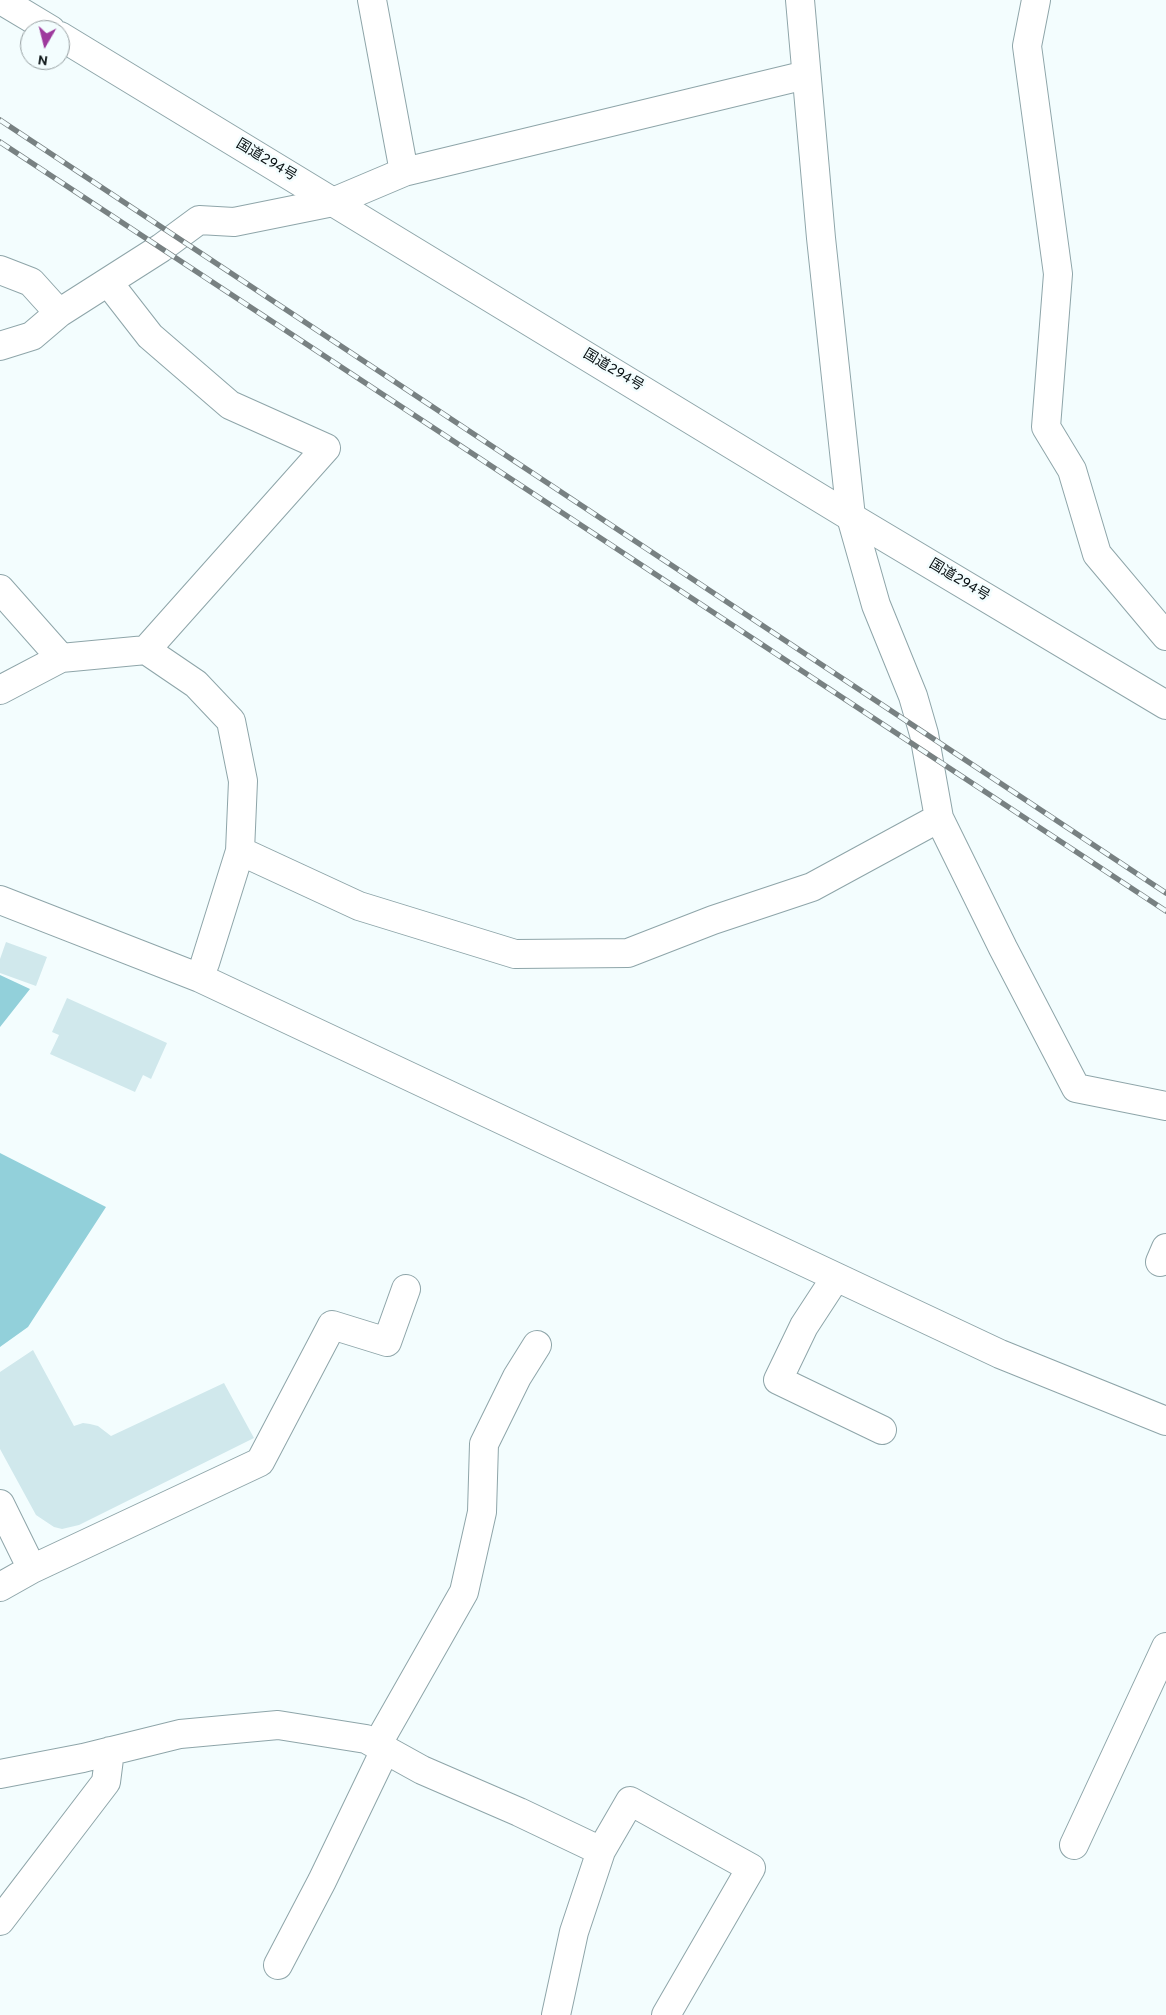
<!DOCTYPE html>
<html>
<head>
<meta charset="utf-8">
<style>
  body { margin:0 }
  #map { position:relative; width:1166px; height:2015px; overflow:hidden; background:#f3fdfe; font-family:Overpass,sans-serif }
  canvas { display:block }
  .north { position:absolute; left:20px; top:20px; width:50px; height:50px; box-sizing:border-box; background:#f3fdfe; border:1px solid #959ea0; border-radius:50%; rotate:188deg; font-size:14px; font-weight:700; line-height:20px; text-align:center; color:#081012 }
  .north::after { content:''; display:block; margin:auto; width:18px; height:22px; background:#9e399d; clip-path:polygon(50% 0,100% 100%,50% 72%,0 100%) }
</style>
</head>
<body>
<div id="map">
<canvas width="1166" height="2015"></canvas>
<div class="north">N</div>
</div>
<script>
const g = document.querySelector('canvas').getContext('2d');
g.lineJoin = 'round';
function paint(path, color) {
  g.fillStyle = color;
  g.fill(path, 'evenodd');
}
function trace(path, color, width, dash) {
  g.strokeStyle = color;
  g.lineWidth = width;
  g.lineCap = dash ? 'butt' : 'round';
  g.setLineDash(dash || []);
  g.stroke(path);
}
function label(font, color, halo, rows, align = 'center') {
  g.font = font + ' Overpass,"Noto Sans JP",sans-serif';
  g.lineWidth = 5;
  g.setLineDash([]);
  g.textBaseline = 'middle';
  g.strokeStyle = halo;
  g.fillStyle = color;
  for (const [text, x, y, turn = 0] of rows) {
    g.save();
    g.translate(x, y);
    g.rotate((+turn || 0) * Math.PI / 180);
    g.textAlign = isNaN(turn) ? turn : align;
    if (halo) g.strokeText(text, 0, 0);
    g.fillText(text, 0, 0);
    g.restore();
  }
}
const forest = new Path2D(`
  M0,975L30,989L0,1027Z
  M0,1153L106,1207L28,1327L0,1347Z`);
const building = new Path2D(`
  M6,942L47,957L36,986L0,973V959Z
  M67,998L167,1043L151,1079L143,1075L135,1092L50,1054L59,1035L52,1032Z
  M33,1350L74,1426L83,1423L90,1424L98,1426L111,1436L224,1383L254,1438L79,1525L62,1529L54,1527L36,1515L0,1449V1372Z`);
const minor = new Path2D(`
  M372,0L404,172
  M800,0L821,238L851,517L876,605L913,696L924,734L939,818L1003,948L1076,1088L1166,1106
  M1036,0L1027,46L1058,274L1046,427L1072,470L1097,554L1166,636
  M0,270L31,282L59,313
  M108,282L150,336L230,405L326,448L146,650
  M0,346L32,336L59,313L161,248L199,220L234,222L333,202L404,172L806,75
  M0,589L61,658
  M0,690L61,658L146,650L196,684L231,721L243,781L240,851L205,963
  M240,851L359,906L515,954L628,953L713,920L812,887L939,818
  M0,900L200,978L1000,1354L1166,1421
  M1160,1262L1166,1248
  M836,1277L804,1326L778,1380L882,1430
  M0,1504L32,1569L0,1587
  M32,1569L260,1462L332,1325L387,1342L406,1289
  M377,1745L464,1592L482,1512L484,1444L517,1377L537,1345
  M0,1774L83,1758L180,1734L278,1725L366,1739L422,1770L519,1812L601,1851L630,1801L751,1868L666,2015
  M1074,1845L1166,1647
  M0,1921L106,1782L110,1751
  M278,1965L322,1881L385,1750
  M556,2015L574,1932L601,1851`);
const highway = new Path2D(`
  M1,0L51,30
  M60,36L851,517L1166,705`);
const rail = new Path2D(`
  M0,120L1166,893
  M0,142L1166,911`);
const streetNames = [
  ["国道294号",266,161,31],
  ["国道294号",613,371,31],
  ["国道294号",959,581,31]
];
paint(forest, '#92d0da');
paint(building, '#d0e8ec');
trace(minor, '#8ea5a9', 30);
trace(highway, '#8ea5a9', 30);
trace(minor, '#fff', 28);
trace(highway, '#fff', 28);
trace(rail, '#788182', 5.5);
trace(rail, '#f3fdfe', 4, [11]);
label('14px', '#081012', '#f3fdfe', streetNames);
</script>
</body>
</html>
